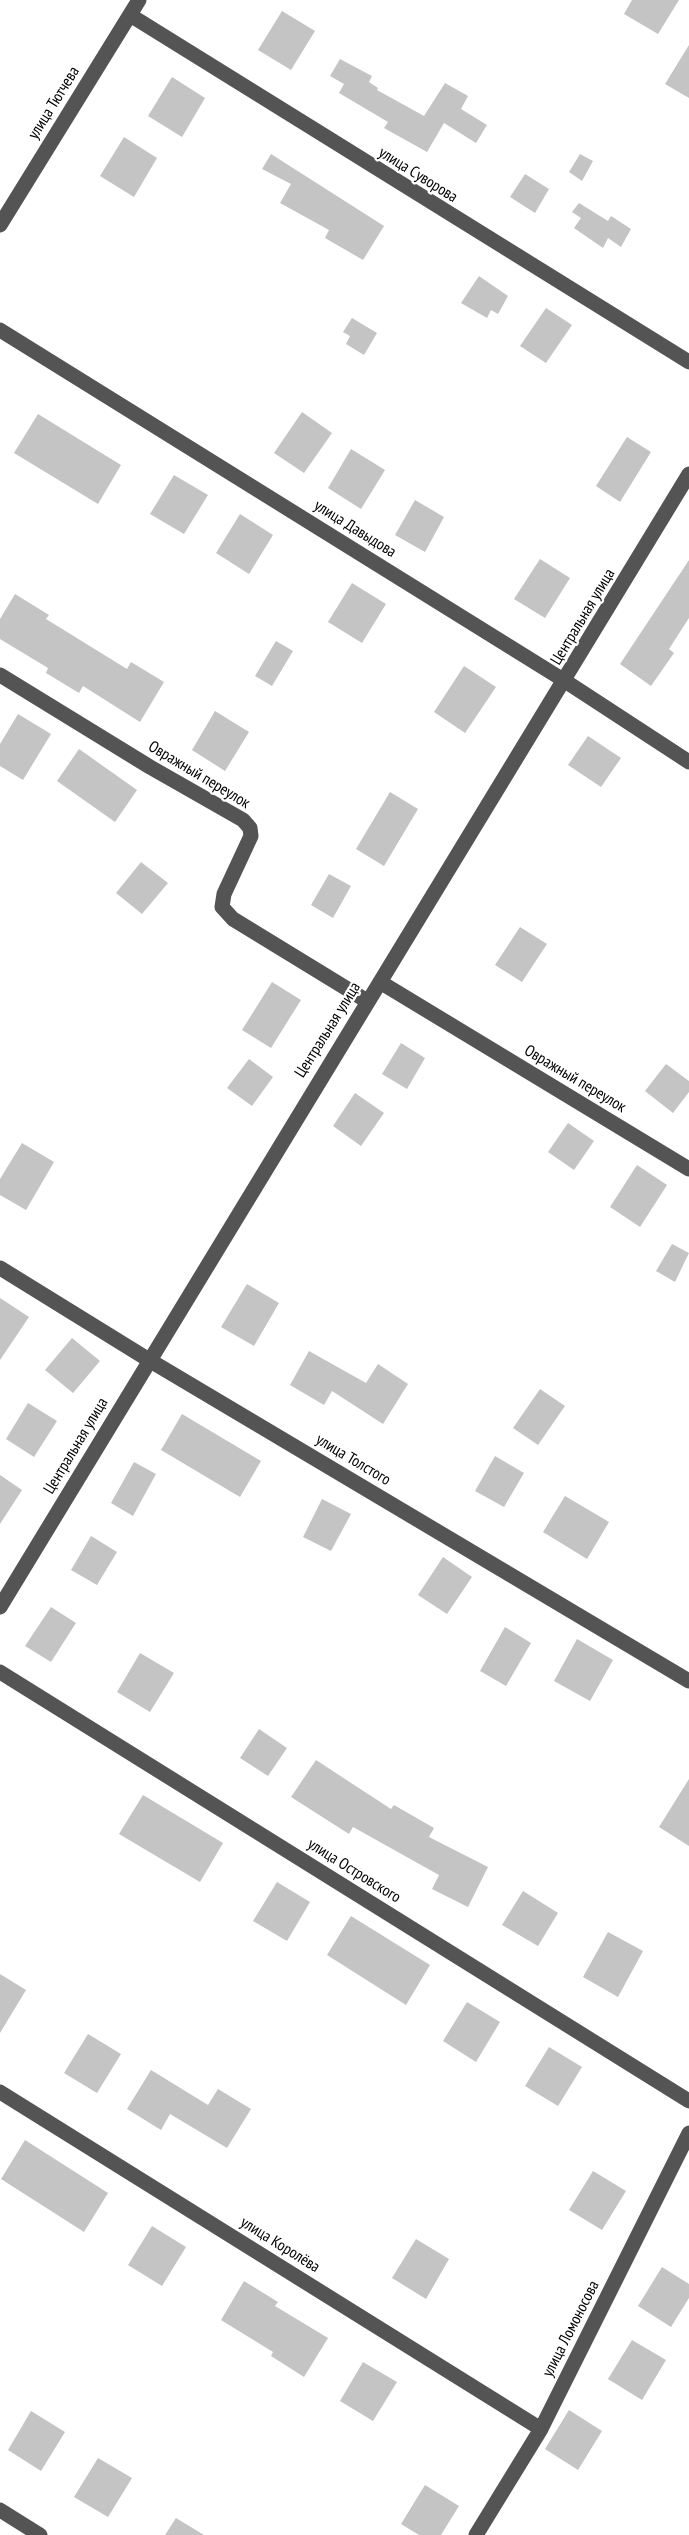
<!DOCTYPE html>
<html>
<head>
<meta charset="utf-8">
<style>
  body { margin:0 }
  canvas { display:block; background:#fff }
</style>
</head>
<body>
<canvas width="689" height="2535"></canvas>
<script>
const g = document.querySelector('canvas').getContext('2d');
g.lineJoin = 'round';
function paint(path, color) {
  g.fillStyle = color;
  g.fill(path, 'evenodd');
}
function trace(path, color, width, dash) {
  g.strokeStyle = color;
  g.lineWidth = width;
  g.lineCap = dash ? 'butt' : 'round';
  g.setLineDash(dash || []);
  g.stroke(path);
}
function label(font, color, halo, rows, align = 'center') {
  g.font = font + ' "PT Sans Narrow",sans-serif';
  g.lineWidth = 4.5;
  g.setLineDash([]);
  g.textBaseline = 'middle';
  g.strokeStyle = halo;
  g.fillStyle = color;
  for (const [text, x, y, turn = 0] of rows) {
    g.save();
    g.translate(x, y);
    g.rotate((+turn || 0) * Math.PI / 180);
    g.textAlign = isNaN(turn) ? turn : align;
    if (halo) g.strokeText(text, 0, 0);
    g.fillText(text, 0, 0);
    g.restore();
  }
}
const building = new Path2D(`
  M632,0H679L658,34L624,14Z
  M282,11L315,31L291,70L258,50Z
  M689,45V98L665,84Z
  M340,59L372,76L369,82L378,88L377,90L424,116L445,83L468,96L461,109L487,125L476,143L444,123L427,152L384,128L388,122L339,93L344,84L330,76Z
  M172,77L205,98L182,137L148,116Z
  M124,137L157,158L134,197L100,176Z
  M271,154L384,226L363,260L325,238L329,230L280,203L291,184L262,169Z
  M580,154L593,161L582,181L569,172Z
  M525,174L549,189L535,213L510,197Z
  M579,203L608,221L611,216L631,229L621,247L608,238L603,248L574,228L581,218L572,212Z
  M479,276L508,296L498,314L491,310L487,318L461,303Z
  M546,308L572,325L546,363L520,346Z
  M352,318L377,333L364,355L346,344L350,336L343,332Z
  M302,412L332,433L304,473L274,453Z
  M38,414L121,465L98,504L14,453Z
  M627,437L651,452L620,502L596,486Z
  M351,449L385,470L361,509L328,488Z
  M174,475L208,495L184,534L150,514Z
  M415,500L444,517L425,552L395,535Z
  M240,514L273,535L249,574L216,553Z
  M540,559L570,578L545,618L514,599Z
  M689,560V618L669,649L674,653L651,686L620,664Z
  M352,583L386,604L362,643L328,622Z
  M15,594L49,615L46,619L127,669L131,662L164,682L140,722L83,686L79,693L46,673L48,668L0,639V619Z
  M276,641L293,651L272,686L255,676Z
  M464,666L496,687L465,733L434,712Z
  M215,711L249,732L225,771L192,750Z
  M18,714L51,734L23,780L0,766V744Z
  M588,736L621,758L601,787L568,765Z
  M79,749L137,790L115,822L57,781Z
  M390,792L418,809L384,866L356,849Z
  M141,862L168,883L142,914L116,893Z
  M329,874L351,886L333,918L311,905Z
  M520,927L547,944L522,982L495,965Z
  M272,982L301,1000L271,1048L242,1030Z
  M401,1043L425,1058L407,1089L382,1074Z
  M249,1059L273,1077L252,1106L227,1088Z
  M666,1064L689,1081V1092L673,1113L645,1091Z
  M355,1093L384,1113L361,1146L333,1126Z
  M568,1123L594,1141L574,1170L548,1152Z
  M22,1143L54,1162L26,1210L0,1195V1179Z
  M637,1165L667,1185L640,1227L610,1207Z
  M672,1244L689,1253L675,1282L656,1271Z
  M247,1284L279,1303L254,1346L221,1327Z
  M0,1298L29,1317L0,1360Z
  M72,1338L100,1361L73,1393L45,1370Z
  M309,1351L366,1383L378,1364L408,1384L383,1424L332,1391L324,1405L290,1385Z
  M540,1389L565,1406L538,1445L513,1428Z
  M28,1403L57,1421L34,1457L6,1439Z
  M182,1414L261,1461L240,1497L161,1450Z
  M495,1456L524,1473L504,1507L475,1491Z
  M134,1462L156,1474L133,1516L111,1503Z
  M0,1475L22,1490L0,1524Z
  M565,1496L609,1522L587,1559L543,1532Z
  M322,1499L351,1514L331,1551L303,1537Z
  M91,1536L117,1552L97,1585L71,1570Z
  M443,1557L472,1577L447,1614L418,1595Z
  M51,1607L76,1623L51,1662L25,1646Z
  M505,1627L531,1643L506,1686L480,1671Z
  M577,1639L613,1660L590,1701L554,1681Z
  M140,1653L174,1673L150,1712L117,1692Z
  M259,1729L287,1748L268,1776L240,1758Z
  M316,1760L391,1809L394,1805L434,1828L429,1837L488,1867L468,1907L432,1889L439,1875L353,1827L349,1834L291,1797Z
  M689,1779V1846L659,1827Z
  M143,1795L223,1843L200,1882L119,1834Z
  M277,1882L310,1902L287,1941L253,1921Z
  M523,1891L558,1913L538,1946L502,1925Z
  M351,1916L430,1965L406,2005L327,1955Z
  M608,1932L643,1951L618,1997L583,1977Z
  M0,1974L26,1990L0,2033Z
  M467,2002L500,2022L476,2062L443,2041Z
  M88,2034L121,2054L97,2093L64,2073Z
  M549,2047L582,2067L558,2106L525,2086Z
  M151,2070L208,2105L218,2089L251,2109L227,2148L170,2114L161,2130L127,2109Z
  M25,2140L108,2193L84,2232L1,2179Z
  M593,2171L626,2191L602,2230L569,2210Z
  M152,2226L186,2247L162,2286L128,2265Z
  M416,2239L449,2259L426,2299L392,2278Z
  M662,2267L689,2284V2298L671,2327L638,2306Z
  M244,2281L278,2302L275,2306L328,2338L304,2377L271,2356L273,2352L221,2320Z
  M632,2340L666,2360L642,2400L608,2379Z
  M363,2362L397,2382L373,2421L340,2401Z
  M569,2410L602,2431L578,2470L545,2449Z
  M31,2411L65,2432L41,2471L8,2450Z
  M98,2458L132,2478L108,2517L74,2497Z
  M425,2485L459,2506L441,2535H419L401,2524Z
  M176,2518L204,2535H165Z`);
const minor = new Path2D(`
  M130,15L689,362
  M0,225L139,0
  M0,330L565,681L689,762
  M0,675L150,767L243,820L250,828L251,836L224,894L222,907L233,919L367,1001
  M380,982L689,1169
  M0,1268L149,1360L689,1681
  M0,1607L689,474
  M0,1672L689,2101
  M0,2092L541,2429
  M0,2510L40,2535
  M476,2535L541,2429L689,2133`);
const streetNames = [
  ["улица Тютчева",54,103,-58],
  ["улица Суворова",418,175,32],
  ["улица Давыдова",355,529,32],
  ["Центральная улица",583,617,-59],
  ["Овражный переулок",199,775,31],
  ["Центральная улица",328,1030,-58],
  ["Овражный переулок",575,1079,31],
  ["Центральная улица",76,1446,-59],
  ["улица Толстого",353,1460,31],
  ["улица Островского",354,1871,32],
  ["улица Королёва",280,2245,32],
  ["улица Ломоносова",571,2329,-63]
];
paint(building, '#c4c4c4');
trace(minor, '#545454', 15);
label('16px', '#000', '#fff', streetNames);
</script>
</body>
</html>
